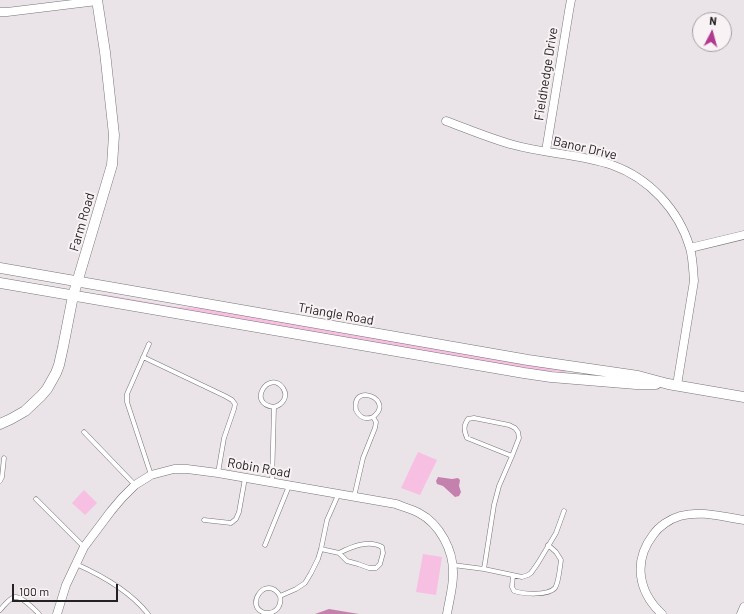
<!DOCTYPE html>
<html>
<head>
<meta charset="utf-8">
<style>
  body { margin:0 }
  #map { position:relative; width:744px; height:614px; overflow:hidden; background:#eae4e8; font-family:Barlow,sans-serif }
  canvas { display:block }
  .north { position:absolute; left:692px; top:12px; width:40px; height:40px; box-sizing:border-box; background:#f8f2f5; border:1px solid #a39ea1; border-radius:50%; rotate:6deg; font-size:11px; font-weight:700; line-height:16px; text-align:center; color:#242123 }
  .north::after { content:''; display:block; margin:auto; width:14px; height:18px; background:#b1398f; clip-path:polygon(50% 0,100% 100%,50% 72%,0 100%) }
  .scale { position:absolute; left:12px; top:584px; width:106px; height:18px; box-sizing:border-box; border:2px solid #242123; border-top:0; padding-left:5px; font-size:12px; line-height:14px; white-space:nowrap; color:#242123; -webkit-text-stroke:3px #f8f2f5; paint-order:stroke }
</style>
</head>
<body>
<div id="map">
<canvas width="744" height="614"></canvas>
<div class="north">N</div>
<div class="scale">100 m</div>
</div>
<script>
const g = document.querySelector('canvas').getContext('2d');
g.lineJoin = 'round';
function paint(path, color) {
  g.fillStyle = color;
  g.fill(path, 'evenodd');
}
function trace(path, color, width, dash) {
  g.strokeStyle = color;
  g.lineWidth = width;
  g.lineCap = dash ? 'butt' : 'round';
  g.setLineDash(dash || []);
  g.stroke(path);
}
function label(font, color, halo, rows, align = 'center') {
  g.font = font + ' Barlow,sans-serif';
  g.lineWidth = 4;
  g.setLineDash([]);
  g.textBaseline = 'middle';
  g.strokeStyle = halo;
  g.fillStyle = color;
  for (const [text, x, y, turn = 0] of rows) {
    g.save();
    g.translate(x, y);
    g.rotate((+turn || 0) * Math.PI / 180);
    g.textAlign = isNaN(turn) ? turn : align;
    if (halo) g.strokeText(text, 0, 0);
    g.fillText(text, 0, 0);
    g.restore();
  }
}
const green = new Path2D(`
  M102,294L176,307L203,308L566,370V373L555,371L537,372L101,295Z
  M418,452L437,460L420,495L401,488Z
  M84,490L97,503L85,515L72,503Z
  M423,554L442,557L436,595L416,592Z`);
const water = new Path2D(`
  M438,477L452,479L458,478L460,480L459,486L461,492L459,496L455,497L443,486L437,484L436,481Z
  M329,609L359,614H315Z`);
const service = new Path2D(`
  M149,344L127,394V402L151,475
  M143,357L225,396L232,400L235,404L234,409L224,438L218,473
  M474,418L509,425L515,428L518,432L519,438L512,456L467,438C464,431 463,426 468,419Z
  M84,432L135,485
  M0,481L2,477L4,458
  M272,483L274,407C282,405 289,397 283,388C269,369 246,404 274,407
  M354,497L363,458L375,428L376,422L373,417C396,400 351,381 356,410C360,418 365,420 373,417
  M36,499L84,547
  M204,520L231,523L236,519L239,512L245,478
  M265,545L289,486
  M321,549L339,553L347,561L358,564L369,568H376L380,564L383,553L382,547C369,539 351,547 339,553
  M76,564C103,576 130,591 148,614
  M453,565L484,569L522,577L528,575L531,573L538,563L556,533L564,511
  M484,569L494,505L499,486L512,456
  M513,575L512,587L514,591C523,594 548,596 555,588C559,582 560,566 561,560L556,552L548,545
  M280,596C266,573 243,607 265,613C276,614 282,606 280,596L296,589L305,583L311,573L318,559L321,549L327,520L338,495
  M0,610C4,606 9,598 15,597C22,596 34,609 39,614`);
const minor = new Path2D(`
  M0,12H7L97,1
  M446,121C468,129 491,139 514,145C546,154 580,154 612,165C649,178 679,210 690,248C693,259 693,270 694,281L677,385
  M546,151L569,11L571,0
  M690,248L744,235
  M57,614L66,585L84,547L111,511L122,498L135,485L151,475L174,469H187L218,473L396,504C403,507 412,509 419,513C440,524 454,551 453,575C453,588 449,601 447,614
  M662,614C638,592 633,561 653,535C659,526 670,519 680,516C701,510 723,517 744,520
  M741,614L744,607`);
const tertiary = new Path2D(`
  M0,268L528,360L638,376L668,384L744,397
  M0,283L524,373L551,377L636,384H656
  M0,424L11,419L25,411L41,396L47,389L56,373L59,365L63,347L73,296L112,165L114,135L105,52L97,0`);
const streetNames = [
  ["Fieldhedge Drive",546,74,-81],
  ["Banor Drive",585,148,13],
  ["Farm Road",82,222,-74],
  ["Triangle Road",336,314,10],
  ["Robin Road",259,468,10]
];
paint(green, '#f7bfe2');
paint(water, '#c581ad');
trace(service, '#797477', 5);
trace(minor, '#797477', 9);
trace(tertiary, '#797477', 11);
trace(service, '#fff', 4);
trace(minor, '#fff', 8);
trace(tertiary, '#fff', 10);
label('13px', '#242123', '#f8f2f5', streetNames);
</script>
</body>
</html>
